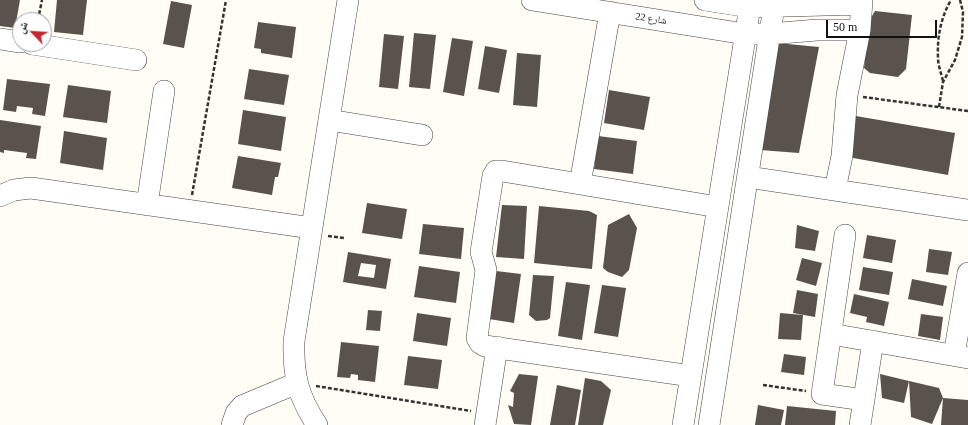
<!DOCTYPE html>
<html>
<head>
<meta charset="utf-8">
<style>
  body { margin:0 }
  #map { position:relative; width:968px; height:425px; overflow:hidden; background:#fffdf5; font-family:"Times New Roman","Noto Naskh Arabic",serif }
  canvas { display:block }
  .north { position:absolute; left:12px; top:12px; width:40px; height:40px; box-sizing:border-box; background:#fff; border:1px solid #a0a0a0; border-radius:50%; rotate:295deg; font-size:11px; font-weight:700; line-height:16px; text-align:center; color:#111 }
  .north::after { content:''; display:block; margin:auto; width:14px; height:18px; background:#c4262e; clip-path:polygon(50% 0,100% 100%,50% 72%,0 100%) }
  .scale { position:absolute; left:826px; top:20px; width:111px; height:18px; box-sizing:border-box; border:2px solid #111; border-top:0; padding-left:5px; font-size:12px; line-height:14px; white-space:nowrap; color:#111; -webkit-text-stroke:3px #fff; paint-order:stroke }
</style>
</head>
<body>
<div id="map">
<canvas width="968" height="425"></canvas>
<div class="north">ش</div>
<div class="scale">50 m</div>
</div>
<script>
const g = document.querySelector('canvas').getContext('2d');
g.lineJoin = 'round';
function paint(path, color) {
  g.fillStyle = color;
  g.fill(path, 'evenodd');
}
function trace(path, color, width, dash) {
  g.strokeStyle = color;
  g.lineWidth = width;
  g.lineCap = dash ? 'butt' : 'round';
  g.setLineDash(dash || []);
  g.stroke(path);
}
function label(font, color, halo, rows, align = 'center') {
  g.font = font + ' "Times New Roman","Noto Naskh Arabic",serif';
  g.lineWidth = 4;
  g.setLineDash([]);
  g.textBaseline = 'middle';
  g.strokeStyle = halo;
  g.fillStyle = color;
  for (const [text, x, y, turn = 0] of rows) {
    g.save();
    g.translate(x, y);
    g.rotate((+turn || 0) * Math.PI / 180);
    g.textAlign = isNaN(turn) ? turn : align;
    if (halo) g.strokeText(text, 0, 0);
    g.fillText(text, 0, 0);
    g.restore();
  }
}
const building = new Path2D(`
  M0,0H20L15,28L0,26Z
  M57,0H87L83,35L54,32Z
  M171,1L192,5L184,48L163,44Z
  M875,11L912,15L906,69L898,77L870,73L864,68L869,21Z
  M258,22L296,27L292,58L261,53V49L254,48Z
  M414,33L436,35L430,89L409,87Z
  M384,34L404,36L398,89L379,87Z
  M452,38L473,41L464,96L443,92Z
  M777,43L819,47L799,153L760,150Z
  M485,46L507,50L499,93L478,89Z
  M517,53L541,55L537,107L513,105Z
  M249,69L289,75L284,105L244,99Z
  M7,79L50,84L45,116L32,114L33,108L17,106L16,112L3,110Z
  M68,85L111,91L107,123L63,117Z
  M609,90L650,97L644,130L604,123Z
  M243,110L286,117L281,151L238,144Z
  M850,115L955,133L948,175L842,156Z
  M0,120L41,126L36,159L26,158L27,153L4,150V153L0,152Z
  M64,131L107,138L103,170L60,163Z
  M598,136L637,141L633,174L594,169Z
  M238,156L281,163L278,177H275L272,195L232,188Z
  M367,203L407,209L402,239L362,233Z
  M502,205L527,206L524,259L496,257Z
  M539,206L589,211L597,215L592,269L534,263Z
  M629,214L637,228L629,270L622,277L608,272L603,268L608,225Z
  M423,224L464,228L461,259L419,254Z
  M797,225L819,231L815,251L795,248Z
  M867,235L896,240L892,263L863,258Z
  M929,249L952,252L948,275L926,272Z
  M348,252L391,259L386,289L343,282ZM361,263L376,265L374,278L358,276Z
  M802,258L822,263L816,286L796,280Z
  M419,266L460,272L456,303L414,297Z
  M863,267L893,272L889,295L859,290Z
  M496,271L521,274L514,323L489,319Z
  M533,275L554,276L550,318L547,320L536,321L529,315Z
  M912,279L947,286L943,306L908,299Z
  M566,282L590,285L582,340L558,336Z
  M602,285L626,288L618,337L594,333Z
  M797,290L818,294L815,317L793,313Z
  M854,294L889,302L884,326L866,322L867,317L850,313Z
  M368,310L382,311L380,331L366,330Z
  M417,313L451,318L447,346L413,341Z
  M780,313L803,315L801,340L778,339Z
  M921,314L943,317L940,340L918,336Z
  M341,342L379,346L375,382L358,380V375L351,374L350,378L337,377Z
  M784,354L806,357L804,375L781,372Z
  M408,356L442,360L438,389L404,385Z
  M519,374L538,376L531,425L514,424L508,405L513,407L514,393L510,391Z
  M880,374L909,381L904,403L882,398Z
  M585,378L601,381L611,390L603,425H578Z
  M909,381L939,388L943,398L968,400V425H941L943,398L932,424L911,417Z
  M557,385L581,390L575,425H550Z
  M758,405L784,410L781,425H755Z
  M787,406L836,411L835,425H785Z`);
const path = new Path2D(`
  M38,20L42,0
  M943,81C941,73 938,65 938,57C937,37 941,17 951,0
  M863,97L968,111
  M939,107L943,82L955,60L962,37L963,12L960,0
  M192,195L226,0
  M328,236L344,238
  M763,385L806,391
  M316,386L471,411`);
const minor = new Path2D(`
  M532,0L745,34H769L817,30H860
  M705,0L750,7L862,4
  M0,39L20,42
  M32,44L136,60
  M329,120L422,135
  M748,177L968,210
  M580,184L610,12
  M835,190L842,156L847,95L860,30L862,0
  M0,196L14,190L31,188L312,228
  M147,205L164,91
  M845,235L822,394L864,400
  M831,334L968,358
  M954,355L968,273
  M691,376L485,346L480,343L477,338L486,270L481,252L493,176L496,171H502L718,207
  M232,425L236,413L242,406L297,383
  M317,425C298,396 293,376 294,341L348,0
  M485,425L497,347
  M683,425L751,0
  M709,425L775,0
  M860,425L873,341`);
const streetNames = [
  ["شارع 22",651,19,9]
];
paint(building, '#5a524d');
trace(minor, '#444', 22);
trace(path, '#333', 2.5, [4, 2]);
trace(minor, '#fff', 21);
label('10px', '#111', '#fff', streetNames);
</script>
</body>
</html>
